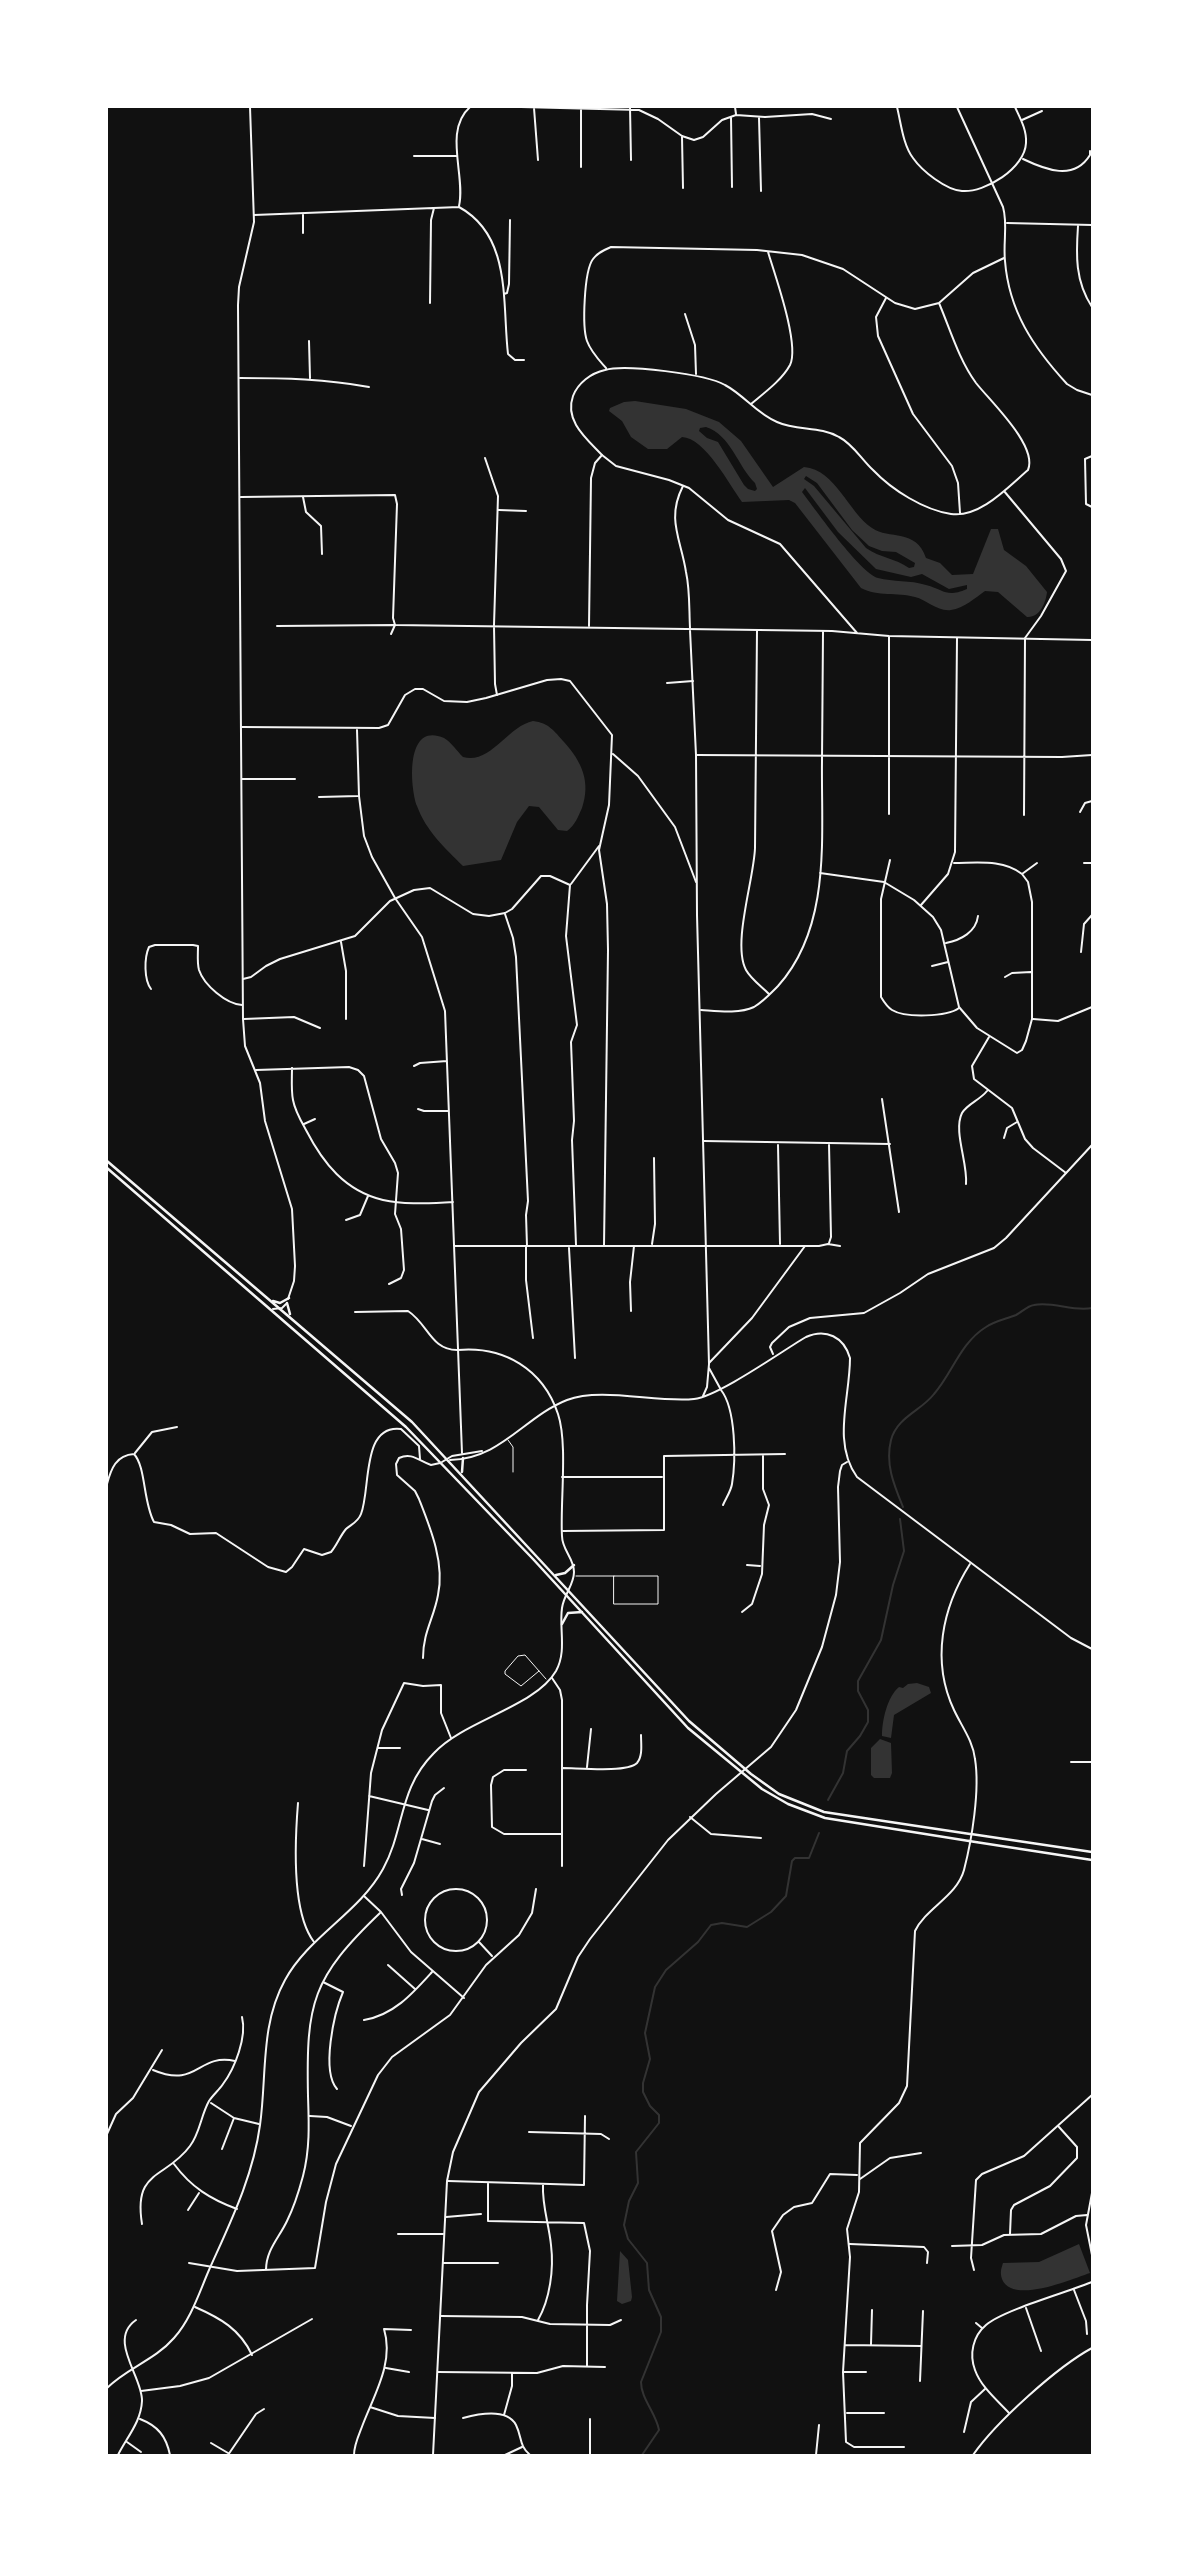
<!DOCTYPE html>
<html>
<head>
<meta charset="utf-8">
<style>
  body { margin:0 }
  #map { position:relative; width:1199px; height:2562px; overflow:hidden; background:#111; font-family:"Titillium Web",sans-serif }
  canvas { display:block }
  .frame { position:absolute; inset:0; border:108px solid #fff; pointer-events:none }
</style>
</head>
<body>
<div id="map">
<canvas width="1199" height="2562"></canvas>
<div class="frame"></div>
</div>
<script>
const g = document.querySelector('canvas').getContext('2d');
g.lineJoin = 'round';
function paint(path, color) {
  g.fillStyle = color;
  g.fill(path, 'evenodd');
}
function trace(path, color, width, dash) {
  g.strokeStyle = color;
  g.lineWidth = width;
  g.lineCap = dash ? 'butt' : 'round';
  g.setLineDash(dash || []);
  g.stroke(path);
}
const water = new Path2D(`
  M635,401L686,409L719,422L741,441L773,487L804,467C836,470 848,512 872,528C889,540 916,528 926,558L940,563L952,575L973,574L991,529H998L1004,550L1026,566L1047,592C1046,602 1040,618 1027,617L998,592L985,591C975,598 964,608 951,610C938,612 927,600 915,597C897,592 878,597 861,588L795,503L789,500L742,502C729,484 705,438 682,437L667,449H648L631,437L622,421L609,411L610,408L624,402ZM706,427C731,435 738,467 755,483L757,489L755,491L748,489L744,485L718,442L707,438L699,431L700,428ZM806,476L817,483L852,530L869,546L882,551L896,552L915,563L914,567L909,568C895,558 880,558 866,548L814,486L804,479ZM805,488L838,532L876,569L911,577L922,574L949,589L967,585V589C946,598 945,590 926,585C910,580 893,582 878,578C861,574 815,509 802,492Z
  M533,721C549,723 554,731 564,742C582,762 591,782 582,808C578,817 575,825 567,831L558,830L539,807L529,806L517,822L501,860L463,866C445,848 426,831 417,806C410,787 405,721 444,738C451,742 457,751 463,757C490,765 508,726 533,721Z
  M917,1683L929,1687L931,1693L894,1715L891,1738L882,1736C882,1721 887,1697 899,1687L903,1688L908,1684Z
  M880,1739L891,1743L892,1773L890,1778H874L871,1775V1748Z
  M1079,2244L1090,2273C1072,2279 1012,2305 1002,2279C1000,2273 1001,2269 1003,2263L1039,2262Z
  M620,2251L628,2260L632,2297L631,2301L622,2304L617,2301Z`);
const stream = new Path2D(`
  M903,1507C894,1485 885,1464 891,1440C897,1417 921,1411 934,1394C952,1374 960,1343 986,1327C995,1321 1006,1319 1016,1315C1022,1312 1027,1306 1034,1305C1053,1301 1073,1312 1092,1308
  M828,1800L843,1773L847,1751L860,1736L868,1722V1710L858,1691V1681L881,1640L893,1585L904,1551L900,1519
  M642,2455L659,2430C656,2413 641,2399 641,2382L661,2332V2317L649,2290L647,2263L628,2239L624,2225L629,2201L638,2183L636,2152L659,2123V2115L650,2106L643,2092V2083L650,2059L645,2033L655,1987L666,1970L698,1942L711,1925L722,1923L747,1927L771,1912L786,1896L792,1861L795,1858H809L819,1833`);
const service = new Path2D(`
  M466,107L468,108
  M508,1440L513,1447V1472
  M576,1576H614
  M614,1576H658V1604H614Z
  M539,1671L521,1686L505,1674V1671L518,1656L525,1655C532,1663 539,1671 546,1679`);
const minor = new Path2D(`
  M521,107L639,110L658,119L682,136L694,140L703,137L722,120L736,115L765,117L812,114L831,119
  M630,107L631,160
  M735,107L736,114
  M897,107C901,123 903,145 913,158C922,171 946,190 962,191C985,193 1025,168 1026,143C1027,130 1020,118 1015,107
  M957,107L1003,207C1008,224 1003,242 1005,261C1009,311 1033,347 1067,384L1077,390L1092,395
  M534,108L538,160
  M731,117L732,187
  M759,118L761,191
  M1022,120L1042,111
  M682,137L683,188
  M414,156H457
  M1023,159C1046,170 1074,181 1090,155V151
  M581,167V109
  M459,206C466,176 443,131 470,107
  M254,215L459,207C512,236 502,303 508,354L515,360H524
  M1007,223L1092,225
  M1078,226C1076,255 1075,281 1092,307
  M303,233V214
  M504,294L507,293L509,284L510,220
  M886,298L876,317L878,336L913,414L952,466L958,483L960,513
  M430,303L431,220L434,208
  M685,314L695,345L696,374
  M309,341L310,378
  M606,368C599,360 591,352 587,341C582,327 584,271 593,259C597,253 604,250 611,247L757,250L802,255L843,269L895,303L915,309L939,303L973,273L1004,258
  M240,378C284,378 326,379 369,387
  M751,404C764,393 782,380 790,365C800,345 775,275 768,252
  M1092,456L1085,459L1086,504L1092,507
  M485,458L498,496L494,625
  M683,486C666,519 681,539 686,572C690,590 689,609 690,628
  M1004,491L1061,559L1066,571L1041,616L1025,638L1024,815
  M303,497L306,512L321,526L322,554
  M499,510L526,511
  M277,626L395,625L391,634
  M589,626L591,478L595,463L602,455C587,439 564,421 573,396C578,383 591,373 605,370C625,364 706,374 725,385C744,395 757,414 777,422C797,431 820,426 839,437C853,444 862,460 873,470C892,490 924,510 951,514C980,518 1008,487 1028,470C1038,446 991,402 976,383C959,360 950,329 939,303
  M757,630L755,848C754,879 732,944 746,970C751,979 761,986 769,994
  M667,683L693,681
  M242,727L379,728L388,725L405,695L415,689H423L444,701L467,702L486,698L547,680L561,679L570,681L612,735L609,805L599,850L607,904L608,950L604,1246
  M357,730L359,796L364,836L372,857L395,898L422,937L445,1011L462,1453
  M613,754L638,776L675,827L696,882
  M697,755L1062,757L1092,755
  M242,779H295
  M319,797L358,796
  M1080,812L1085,803L1092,801
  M889,814V637
  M890,860L881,899V997C884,1002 887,1007 892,1010C905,1018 947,1017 959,1008
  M954,863C977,863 1003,859 1022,874L1037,863
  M1084,863H1092
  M820,873L884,882L914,900L933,917L941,930L959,1007L977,1028L1017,1053L1022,1050L1026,1041L1032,1019V902L1028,882L1022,874
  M571,884L599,846
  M570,885L566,936L577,1025L571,1042L574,1121L572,1140L576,1245
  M921,905L948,874L955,852L957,638
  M505,914L513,938L516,957L528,1201L526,1215L527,1246
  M341,942L346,971V1019
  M946,943C961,940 976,932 978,916
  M1081,952L1084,924L1092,915
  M932,966L948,962
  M1005,977L1012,973L1031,972
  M243,979L251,977L266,966L280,959L355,936L390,901L414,890L430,888L473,914L489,916L505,913L512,909L541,876H550L570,885
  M151,989C144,980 144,958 149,947L155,945H193L198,946C198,954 197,963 199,970C204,985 226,1004 242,1005
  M701,1010C717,1011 739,1014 754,1007C764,1001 770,994 778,986C832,926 821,836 822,761C822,718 823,675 823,632
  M244,1019L294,1017L320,1028
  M1033,1019L1058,1021L1092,1007
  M989,1037L972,1066L974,1079L1012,1108L1025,1139L1033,1148L1066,1173
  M414,1066L420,1063L447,1061
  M292,1068C292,1078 291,1090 293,1100C295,1111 301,1121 306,1130C323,1163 345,1191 383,1200C405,1205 430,1203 453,1202
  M256,1070L349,1067L358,1070L364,1076L381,1139L395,1163L398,1173L395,1214L401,1229L404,1270L401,1278L389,1284
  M882,1099L899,1212
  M418,1109L424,1111H448
  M304,1124L315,1119
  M1004,1138L1007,1128L1017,1122
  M704,1141L890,1144
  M778,1145L780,1244
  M966,1184C968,1163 953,1131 962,1113C967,1104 980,1100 987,1091
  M346,1220L360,1215L368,1196
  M829,1243L831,1237L829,1144
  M652,1244L655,1224L654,1158
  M455,1246H819L828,1244L840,1246
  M526,1247V1280L533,1338
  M569,1248L575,1358
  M631,1311L630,1282L634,1246
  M355,1312L408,1311C428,1324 431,1350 457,1350
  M709,1363L752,1318L805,1246
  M721,1390C736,1409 736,1460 732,1484C731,1491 726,1498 723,1505
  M135,1453L152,1432L177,1427
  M562,1477H662
  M107,1484C111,1469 116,1455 134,1454C146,1467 143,1502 154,1522L171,1525L190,1534L216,1533L268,1567L286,1572L292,1567L304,1549L322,1555L331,1552C337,1545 340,1536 346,1529C352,1524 358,1522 361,1514C371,1489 361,1424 401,1429L419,1446L420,1459
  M563,1531L664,1530V1456L785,1454
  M747,1565L760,1566
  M742,1612L752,1604L762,1574L764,1525L769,1505L763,1489V1456
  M423,1658C423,1632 434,1618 438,1595C445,1563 430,1527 419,1499L415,1491L397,1475L396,1464L399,1458C412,1452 419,1461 431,1465L440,1463
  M552,1678L560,1690L562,1700V1866
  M378,1748H400
  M1071,1762H1092
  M587,1767L591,1729
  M563,1768C578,1768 627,1773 637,1763C643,1756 641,1744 641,1735
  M526,1770H504L493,1777L491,1785L492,1827L504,1834H562
  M369,1796L428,1810
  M298,1803C295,1840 291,1912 314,1942
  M690,1817L711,1834L761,1838
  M422,1839L440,1844
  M364,1866L371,1773L382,1730L404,1683L423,1686L441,1685V1713L451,1738
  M425 1920a31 31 0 1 1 62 0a31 31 0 1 1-62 0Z
  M402,1895L401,1889L414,1863L432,1801L435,1795L444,1788
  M364,1896L381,1912L411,1952L464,1998
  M479,1942L492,1956
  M388,1965L415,1989
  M323,1982L343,1992C334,2013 321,2071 337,2089
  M364,2020C394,2015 413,1993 432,1972
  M153,2070C198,2089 197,2053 235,2061
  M211,2103L234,2118L259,2124
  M310,2116L327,2117L351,2126
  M529,2132L601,2134L609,2139
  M107,2134L116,2114L133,2098L162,2050
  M222,2149L234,2118
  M174,2164C191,2187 210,2199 237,2209
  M860,2179L890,2158L921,2153
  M448,2181L584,2185L585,2116
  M488,2183V2221L584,2223L590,2251L587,2305V2366
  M1092,2193L1086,2225L1092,2255
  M188,2210L199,2193
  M446,2217L481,2214
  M142,2224C133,2169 166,2179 190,2146C200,2133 201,2115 209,2101C213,2095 219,2090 223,2084C235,2068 247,2037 242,2017
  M398,2234H443
  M1010,2234L1011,2210L1014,2205L1050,2186L1077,2158V2147L1059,2127
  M850,2244L924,2247L928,2252L927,2263
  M952,2246L982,2245L1004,2235L1041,2234L1076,2216L1087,2215
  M189,2263L237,2271L315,2268L326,2202L336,2164L378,2075L392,2057L450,2015L486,1965L519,1935L532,1913L536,1889
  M443,2263H498
  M266,2270C266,2250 279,2238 287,2221C294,2207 299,2191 303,2176C310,2149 309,2124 308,2096C306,2002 312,1978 381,1912
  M974,2270L971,2258L976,2180L982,2174L1024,2156L1092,2095
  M776,2290L781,2272L772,2231L783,2215L794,2207L812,2203L830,2174L857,2175
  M1074,2290L1086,2321L1087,2334
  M195,2307C220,2318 240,2329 252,2355
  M1026,2308L1041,2351
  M441,2316L522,2317L550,2324L610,2325L621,2320
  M538,2320C550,2299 554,2269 551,2245C549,2224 542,2206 543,2185
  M976,2323L982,2328
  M871,2344L872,2310
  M845,2345L921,2346
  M386,2368L409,2372
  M438,2372L537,2373L563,2366L605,2367
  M844,2372H866
  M920,2381L923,2311
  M141,2391L180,2386L209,2378L312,2319
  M370,2407L398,2416L435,2418
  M847,2413H884
  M1009,2413C997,2400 981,2387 975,2370C969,2354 973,2336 986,2325C1003,2310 1068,2292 1092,2282
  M504,2415L512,2386V2373
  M463,2418C478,2414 507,2408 516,2425C522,2437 519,2446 530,2455
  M140,2419C158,2426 166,2436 170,2455
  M964,2432L971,2402L985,2389
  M127,2442L141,2452
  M211,2443L228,2453
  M904,2447H854L846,2442L843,2372L850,2257L847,2229L859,2192L860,2143L899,2103L907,2086L915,1931C926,1908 957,1896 964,1870C972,1839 980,1790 975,1759C973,1741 962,1727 954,1710C931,1661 942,1608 970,1564
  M118,2455C127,2437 141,2422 142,2401C143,2377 107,2340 136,2320
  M228,2455L256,2414L264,2409
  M354,2455C354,2444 359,2435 363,2424C375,2393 394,2362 384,2329L411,2330
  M505,2455L522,2447
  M590,2455V2419
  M816,2455L819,2425`);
const tertiary = new Path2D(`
  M250,107L254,222L239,287L238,305L243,1019L245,1046L260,1083L265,1121L292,1209L295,1266L294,1281L288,1299
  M602,455L616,466L669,480L689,488L728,520L780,544L857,633
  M241,497L395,495L397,504L393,618L395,625L832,631L889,636L1092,640
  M494,626L495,684L497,695
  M690,630L696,755L697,915L709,1364L707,1387L703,1396
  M273,1309L282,1308L286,1304
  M773,1354L770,1347L772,1343L789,1327L810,1318L864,1313L900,1293L928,1274L994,1248L1006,1238L1092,1145
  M709,1368L720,1388
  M450,1460C501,1459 524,1417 567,1400C601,1387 657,1403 694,1399C719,1396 782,1351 806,1337C826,1328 844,1337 850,1358C850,1398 832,1442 857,1477L1071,1638L1092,1649
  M442,1462L452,1456L482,1451
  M107,2388C127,2368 155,2360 174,2338C191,2319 199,2293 209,2270C230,2223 253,2177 260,2125C267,2076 260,2025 285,1980C309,1936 359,1913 383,1869C405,1829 398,1789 434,1753C465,1720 535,1707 556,1671C567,1651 559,1629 562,1608C564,1594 574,1585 574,1572C574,1558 562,1550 562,1536C560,1503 568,1444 558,1414C543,1369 504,1346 458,1350
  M433,2455L447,2181L453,2152L479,2092L521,2043L556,2009L578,1957L590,1939L668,1840L716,1794L771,1747L796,1710L822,1647L836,1595L840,1562L838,1487L840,1471L842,1465L847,1462
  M973,2455C996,2422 1057,2367 1092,2348`);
const primary = new Path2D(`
  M971,1834L1092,1852
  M969,1841L1092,1860`);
const trunk = new Path2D(`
  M107,1161L412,1422L689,1721L751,1774L779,1794L824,1812L970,1834
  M107,1168L406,1427L533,1559L688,1728L762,1789L788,1804L825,1818L969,1841
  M273,1301L280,1303L289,1298
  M287,1303L290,1314
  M462,1472L463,1458
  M556,1575L565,1573L574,1565
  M562,1624L568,1613L582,1612`);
paint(water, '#333');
trace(stream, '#333', 2);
trace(service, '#f5f5f5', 1);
trace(minor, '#f5f5f5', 2);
trace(tertiary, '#f5f5f5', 2);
trace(primary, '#f5f5f5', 2.5);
trace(trunk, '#f5f5f5', 2.5);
</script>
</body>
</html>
